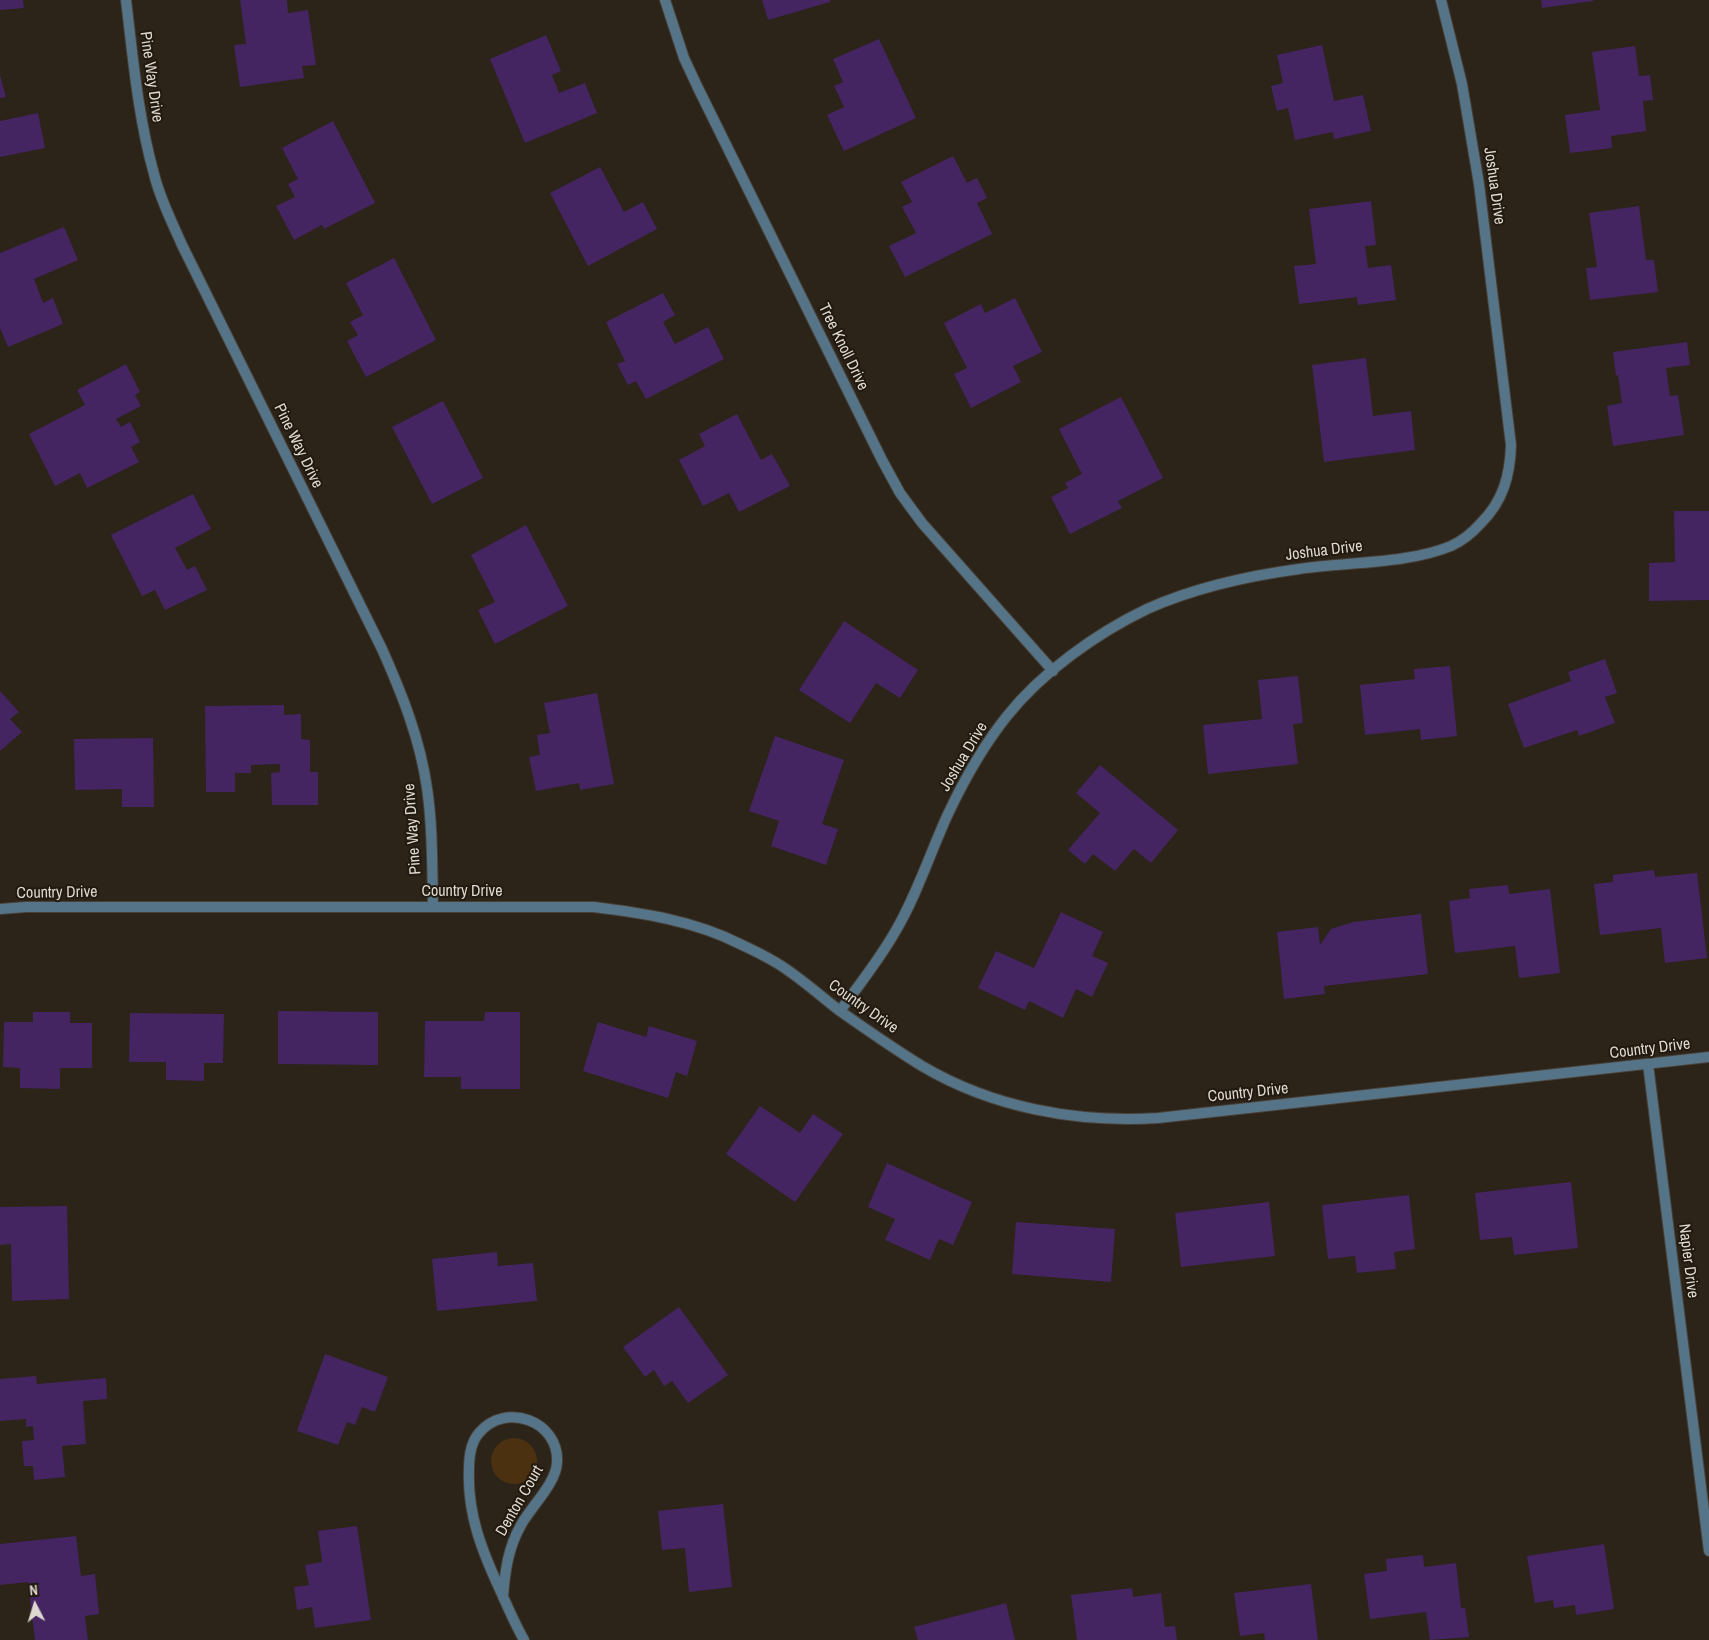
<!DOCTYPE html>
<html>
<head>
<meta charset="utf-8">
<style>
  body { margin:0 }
  #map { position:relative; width:1709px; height:1640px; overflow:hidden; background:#2c2319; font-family:"Archivo Narrow",sans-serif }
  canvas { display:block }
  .north { position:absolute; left:10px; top:1580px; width:50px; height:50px; -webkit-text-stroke:4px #22190f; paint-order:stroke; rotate:355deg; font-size:14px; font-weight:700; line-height:20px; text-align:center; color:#ded8d1 }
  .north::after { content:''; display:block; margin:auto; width:18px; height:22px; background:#ded8d1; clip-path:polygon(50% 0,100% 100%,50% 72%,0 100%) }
</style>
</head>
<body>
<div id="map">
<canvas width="1709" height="1640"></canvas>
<div class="north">N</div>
</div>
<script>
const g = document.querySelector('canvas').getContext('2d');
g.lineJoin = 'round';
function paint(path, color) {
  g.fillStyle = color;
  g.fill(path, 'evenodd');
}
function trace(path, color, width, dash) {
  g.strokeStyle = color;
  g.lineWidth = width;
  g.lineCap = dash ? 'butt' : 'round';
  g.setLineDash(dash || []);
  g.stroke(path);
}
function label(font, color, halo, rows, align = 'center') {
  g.font = font + ' "Archivo Narrow",sans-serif';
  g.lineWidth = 4;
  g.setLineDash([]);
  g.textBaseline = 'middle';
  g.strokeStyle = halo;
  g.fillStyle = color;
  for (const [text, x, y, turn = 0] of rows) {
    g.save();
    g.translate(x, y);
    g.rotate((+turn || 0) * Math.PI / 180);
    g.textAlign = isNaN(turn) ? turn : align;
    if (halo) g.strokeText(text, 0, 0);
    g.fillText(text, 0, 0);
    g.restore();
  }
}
const green = new Path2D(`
  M491 1461a23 23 0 1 1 46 0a23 23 0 1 1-46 0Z`);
const building = new Path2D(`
  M0,0H23L24,8L0,10Z
  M240,0H287L288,13L308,10L316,65L302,66L304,78L240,87L234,45L246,44Z
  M762,0H830V2L768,20Z
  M1541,0H1593V1L1542,8Z
  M546,35L561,71L552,75L559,93L585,83L597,113L525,143L490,59Z
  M879,39L916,118L844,151L827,115L844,107L834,86L843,82L833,59Z
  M1322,45L1334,101L1363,95L1371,131L1334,139L1333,132L1295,140L1288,108L1277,111L1271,86L1283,83L1277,55Z
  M1635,46L1639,76L1650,75L1653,100L1643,101L1646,131L1611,136L1612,148L1570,153L1565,115L1600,110L1592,52Z
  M0,75L6,97L0,98Z
  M38,113L45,148L0,157V121Z
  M333,121L375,203L324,229L322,225L294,240L276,206L295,197L288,184L298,179L282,148Z
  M953,156L967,183L977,178L987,198L977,203L992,234L905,277L889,246L916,233L902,207L912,202L901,182Z
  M600,167L624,212L643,202L657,229L588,266L550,193Z
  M1371,201L1376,245L1365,246L1368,268L1391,265L1396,300L1358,305L1357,297L1299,304L1294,266L1316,264L1309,209Z
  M1639,206L1646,260H1654L1658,292L1590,300L1586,268L1597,267L1589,213Z
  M64,227L78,260L34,279L43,303L53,298L63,324L8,347L0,328V253Z
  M394,258L436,340L366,377L347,341L358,335L350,322L363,315L346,283Z
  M663,293L675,315L663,322L675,344L708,327L724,359L646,399L636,381L628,385L617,364L625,361L606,322Z
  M1015,298L1042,352L1013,366L1021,382L971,408L954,374L967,368L944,323L981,304L985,313Z
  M1687,342L1690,365L1666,368L1670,396L1678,395L1684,435L1613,446L1607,406L1622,403L1618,375L1616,376L1613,352Z
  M1366,358L1373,416L1411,411L1415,450L1324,462L1312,365Z
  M126,364L140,392L135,395L141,406L116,419L121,427L130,422L140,442L131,447L139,462L87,488L80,473L55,486L29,434L85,405L77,390Z
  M1121,397L1163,478L1118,501L1122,508L1070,534L1051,497L1068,488L1065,483L1082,474L1059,429Z
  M443,401L483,478L432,504L392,427Z
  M737,414L761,460L772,454L790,486L739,512L729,493L703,506L679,460L705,446L699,434Z
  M193,494L211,529L175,548L187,570L195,566L207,590L165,610L155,590L142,596L111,535Z
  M1674,511H1709V600L1649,601V563L1675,562Z
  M526,525L568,606L495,644L478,610L495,602L471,555Z
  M844,621L918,670L900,698L876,683L850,723L799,690Z
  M1605,659L1617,693L1605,697L1615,723L1579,736L1577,730L1524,748L1508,704L1571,681L1568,672Z
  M1450,666L1457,736L1421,740L1420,729L1365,735L1360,685L1415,679L1414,669Z
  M1298,676L1303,723L1293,724L1298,764L1208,774L1203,725L1262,719L1258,680Z
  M0,691L19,712L10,719L22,732L0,751Z
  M597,693L614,784L580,790L579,783L536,791L529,757L540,755L537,735L550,733L544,703Z
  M284,705V715L301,714V739L310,740V772H318V805H272L271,773L280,772V764L251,765V773H235V792H206L205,706Z
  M775,736L844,760L822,824L838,829L826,865L771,846L779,821L749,811Z
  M153,738L154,807H122V789L75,790L74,739Z
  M1100,765L1178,830L1151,863L1134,849L1115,871L1093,854L1085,864L1068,850L1100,813L1076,793Z
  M1654,870L1655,877L1697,873L1707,958L1665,963L1661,928L1600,935L1594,884L1613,882V875Z
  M1508,885L1509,894L1550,889L1560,973L1519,978L1515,946L1455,953L1449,901L1470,898L1469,889Z
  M1061,912L1103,932L1092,956L1108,963L1092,997L1076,989L1063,1018L1029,1001L1025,1010L978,988L996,951L1034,968Z
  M1421,914L1428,974L1324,986L1325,994L1284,999L1277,932L1318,927L1320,945L1331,929L1353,922Z
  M278,1011L378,1012V1065L278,1064Z
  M33,1012H70V1023H92V1068H60V1089L20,1088V1068L3,1067L4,1022H33Z
  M485,1012H520V1089H461V1077H424L425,1021H484Z
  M130,1013L224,1014L223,1063H204V1081L166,1080V1062H129Z
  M598,1022L646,1037L649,1026L697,1041L687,1076L676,1072L668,1098L583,1071Z
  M760,1106L800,1133L813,1114L843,1134L795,1202L726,1154Z
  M887,1163L972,1202L953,1245L939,1239L930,1260L885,1240L895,1219L868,1207Z
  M1571,1182L1578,1248L1514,1255L1512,1237L1480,1240L1475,1193Z
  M1409,1195L1415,1249L1394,1252L1396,1269L1357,1273L1355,1256L1328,1259L1322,1205Z
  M1269,1202L1275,1256L1181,1267L1175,1213Z
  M67,1206L69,1299L12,1301L11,1244L0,1245V1207Z
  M1016,1222L1115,1229L1111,1282L1012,1274Z
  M497,1252L498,1266L533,1263L537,1301L437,1311L432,1259Z
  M679,1307L728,1375L688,1403L672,1381L664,1386L654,1370L645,1377L623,1347Z
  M325,1354L388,1377L375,1412L362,1407L355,1425L347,1422L338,1445L297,1431Z
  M36,1376L37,1384L106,1378L107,1399L83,1401L86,1444L62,1446L65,1477L34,1480L33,1466H24L22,1441L34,1440L33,1426L26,1427V1419L0,1421V1379Z
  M723,1504L732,1587L689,1592L685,1548L662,1550L658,1511Z
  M357,1526L371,1620L315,1628L312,1607L297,1610L294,1587L309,1585L305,1565L322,1562L318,1531Z
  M76,1536L81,1576L95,1574L99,1614L85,1616L88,1640H35L28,1582L0,1585V1544Z
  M1604,1544L1614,1609L1576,1615L1575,1605L1554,1608L1553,1600L1535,1603L1527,1556Z
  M1423,1555L1424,1567L1456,1563L1461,1608H1465L1469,1637L1430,1640L1426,1612L1370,1619L1364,1574L1387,1571L1386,1559Z
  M1311,1584L1318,1640H1265L1264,1633L1240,1636L1234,1593Z
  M1132,1588L1133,1597L1161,1593L1165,1627L1175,1626L1177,1640H1077L1071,1595Z
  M1006,1603L1015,1640H918L914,1627Z`);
const minor = new Path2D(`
  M126,0C133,58 138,117 154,174C160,199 172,222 182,245L382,649C402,694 420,739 427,788C433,827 432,868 433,907
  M665,0L684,58L698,88L882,460L900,493L922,523L1053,671
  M0,909L26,907H594C643,913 695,921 740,944C755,951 772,959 786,969C805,982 822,997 840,1011C867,1030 894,1049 922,1066C993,1108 1077,1123 1158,1118L1709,1057
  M840,1011C859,985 879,960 895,932C917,895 930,853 948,814C964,780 983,746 1007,716C1042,672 1097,633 1147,609C1196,587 1247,576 1299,569C1346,562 1408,564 1451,546C1462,541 1473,532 1481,523C1503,501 1510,476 1511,445L1479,184L1462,84L1441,0
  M1648,1064L1709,1551
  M503,1597C505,1571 508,1548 521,1525C531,1507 556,1483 557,1463C560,1421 505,1401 479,1433C471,1442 469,1457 469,1469C467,1514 482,1551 501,1592C508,1608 515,1624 524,1640`);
const streetNames = [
  ["Pine Way Drive",151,77,82],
  ["Joshua Drive",1494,186,82],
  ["Tree Knoll Drive",843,347,64],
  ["Pine Way Drive",298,446,64],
  ["Joshua Drive",1324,551,-7],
  ["Joshua Drive",964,757,-59],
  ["Pine Way Drive",413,829,-94],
  ["Country Drive",462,892],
  ["Country Drive",57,893,-1],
  ["Country Drive",863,1007,35],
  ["Country Drive",1650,1049,-7],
  ["Country Drive",1248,1093,-6],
  ["Napier Drive",1688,1261,83],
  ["Denton Court",520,1501,-60]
];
paint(green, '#4c3111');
paint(building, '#442561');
trace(minor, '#484036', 12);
trace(minor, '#567488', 10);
label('16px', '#ded8d1', '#22190f', streetNames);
</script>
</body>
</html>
